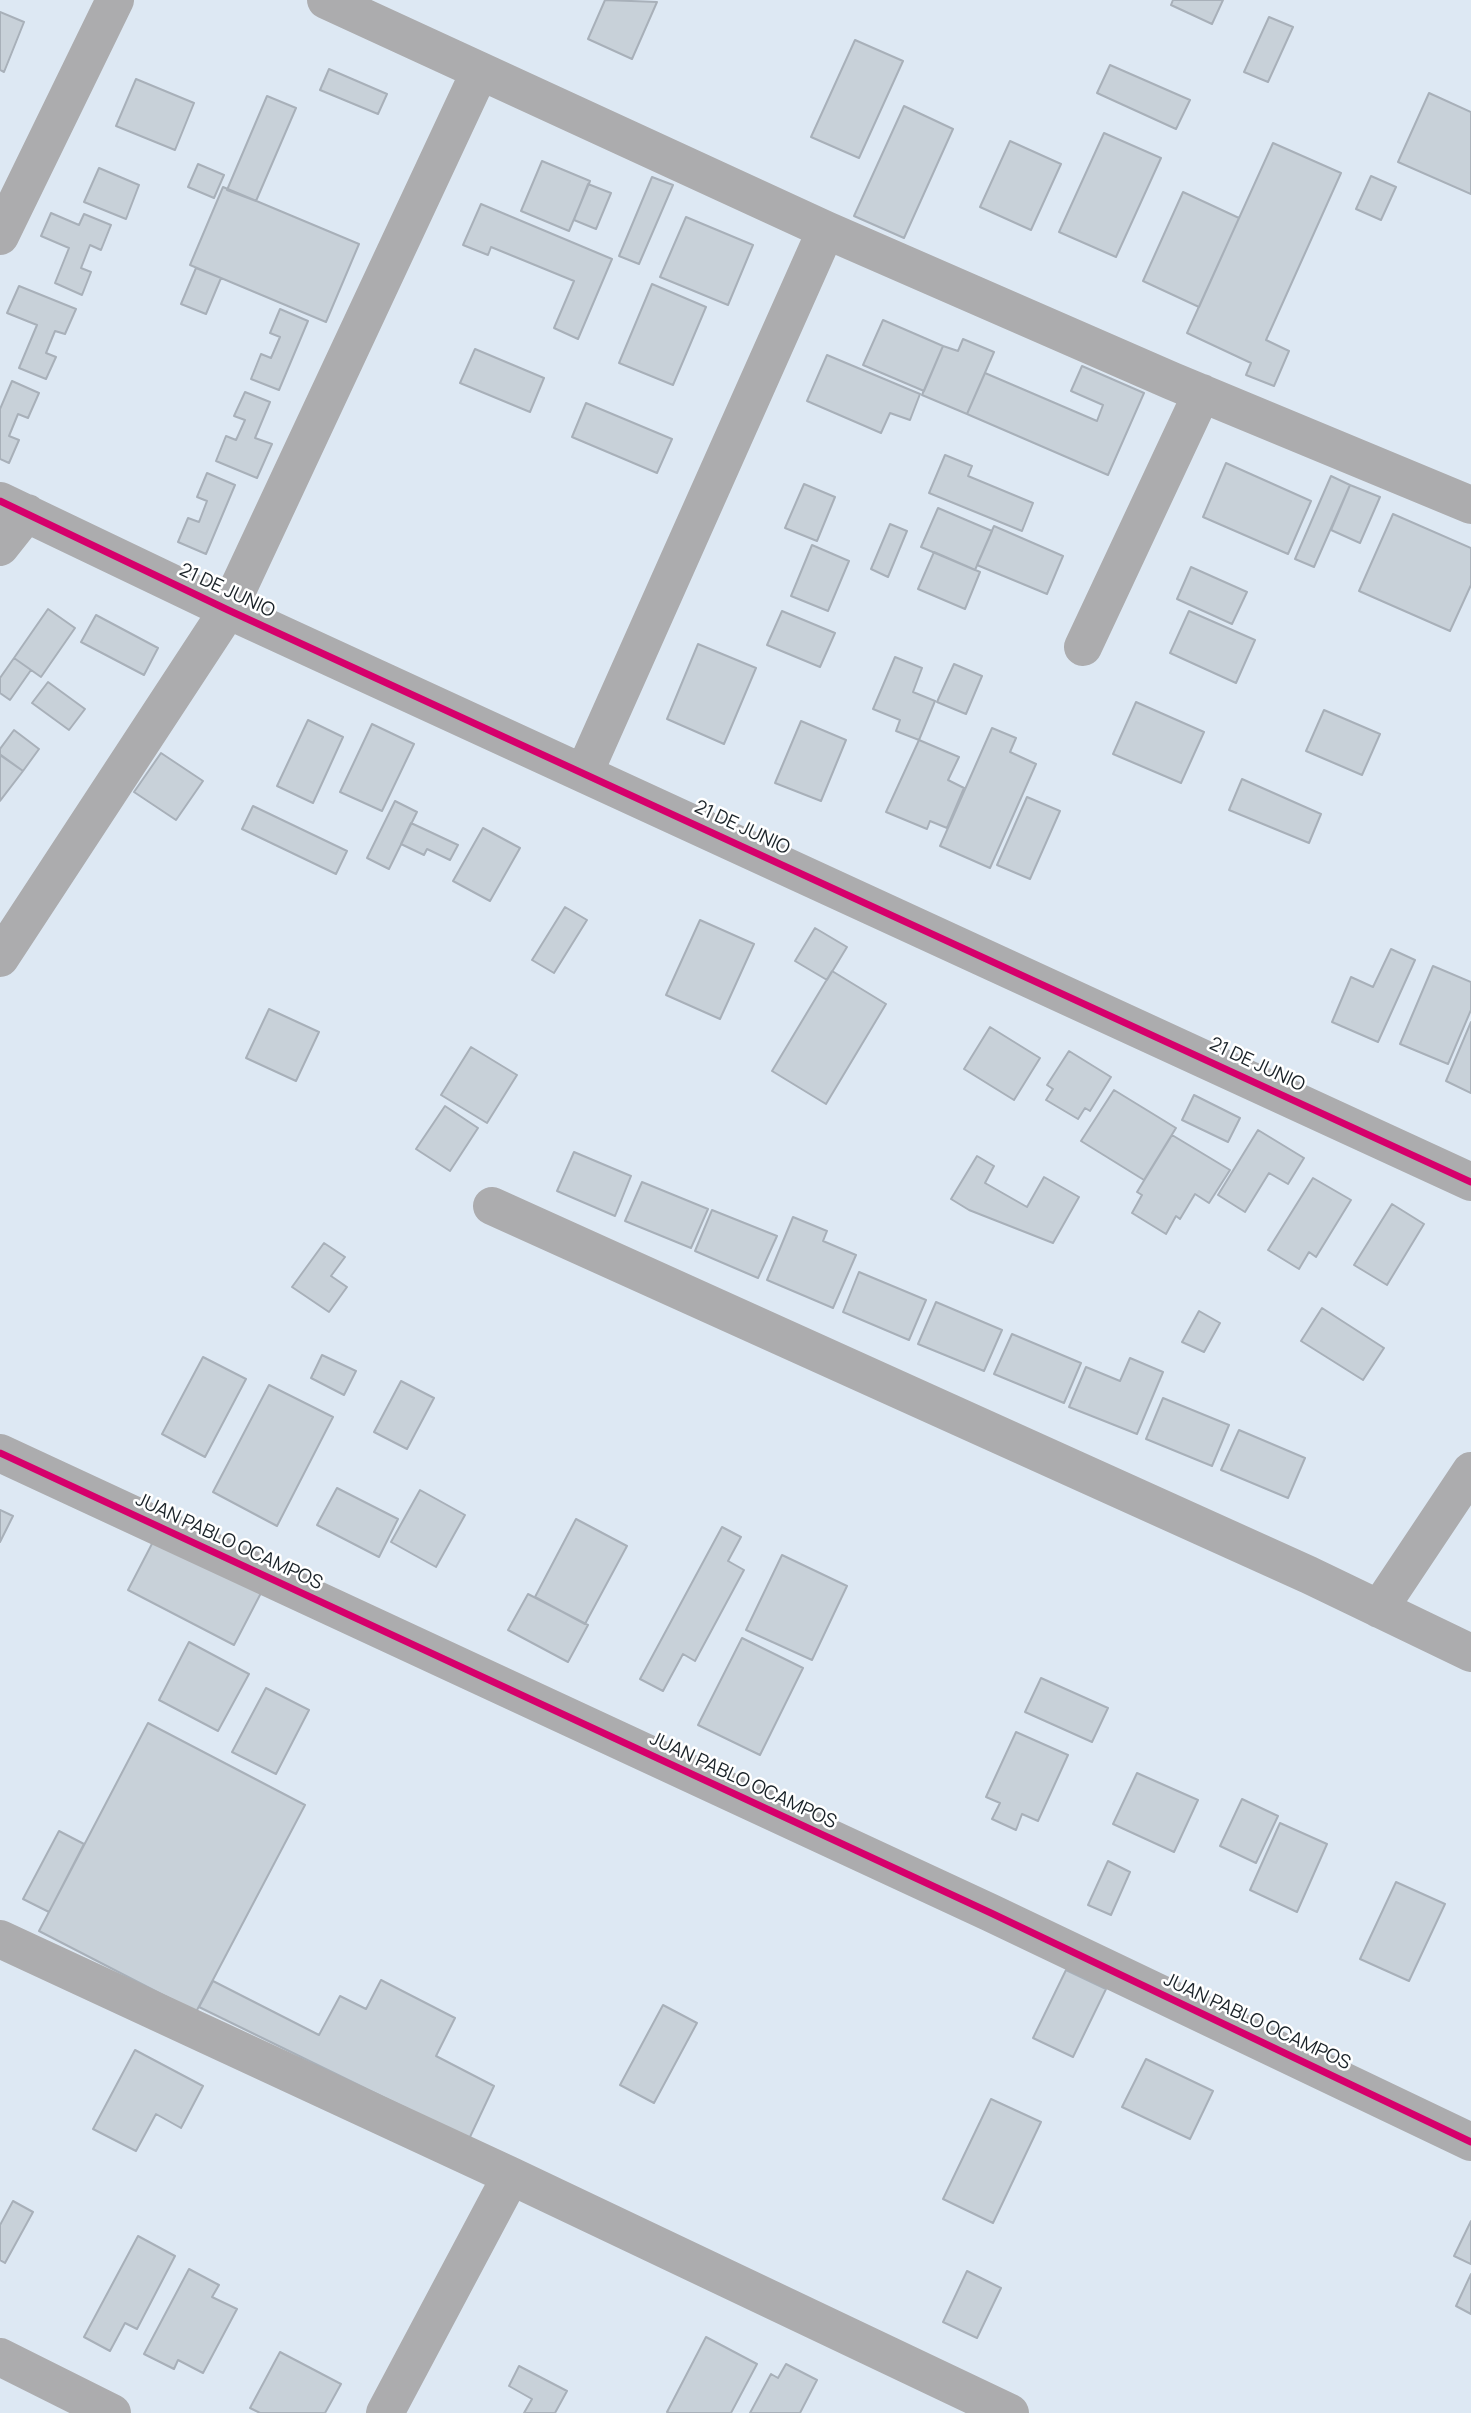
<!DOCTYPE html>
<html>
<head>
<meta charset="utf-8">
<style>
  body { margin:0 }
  canvas { display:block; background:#dde8f3 }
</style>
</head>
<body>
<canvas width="1471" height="2413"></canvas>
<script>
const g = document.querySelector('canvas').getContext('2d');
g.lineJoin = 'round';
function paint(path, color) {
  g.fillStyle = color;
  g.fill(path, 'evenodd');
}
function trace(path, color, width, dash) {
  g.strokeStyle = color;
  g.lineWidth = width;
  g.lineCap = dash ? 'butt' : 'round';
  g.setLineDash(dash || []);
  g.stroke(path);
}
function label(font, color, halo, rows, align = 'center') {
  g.font = font + ' Manrope,sans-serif';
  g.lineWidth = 5;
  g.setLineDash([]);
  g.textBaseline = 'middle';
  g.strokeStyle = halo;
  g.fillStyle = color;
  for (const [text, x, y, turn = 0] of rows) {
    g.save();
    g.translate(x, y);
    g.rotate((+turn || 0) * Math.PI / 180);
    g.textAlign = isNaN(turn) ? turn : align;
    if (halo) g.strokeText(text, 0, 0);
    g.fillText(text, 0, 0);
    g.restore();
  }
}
const building = new Path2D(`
  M605,0L657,2L632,59L588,39Z
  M1173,0H1223L1212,24L1171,5Z
  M0,12L24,22L4,72L0,70Z
  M1269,17L1293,27L1268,82L1244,72Z
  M855,40L903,61L859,158L811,137Z
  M1110,65L1190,100L1176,129L1097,93Z
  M329,69L387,94L378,114L320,90Z
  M136,79L194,103L175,150L116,126Z
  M1429,93L1471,112V194L1398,162Z
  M267,96L296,108L256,201L227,190Z
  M904,106L953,129L904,238L854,216Z
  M1104,133L1161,158L1116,257L1059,232Z
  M1010,141L1061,164L1031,230L980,207Z
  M1273,143L1341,173L1266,340L1289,351L1274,386L1246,375L1251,363L1187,333Z
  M542,161L590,181L569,231L521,211Z
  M198,164L224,175L214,198L188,187Z
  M99,168L139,185L126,219L84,202Z
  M1371,176L1396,187L1381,220L1356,209Z
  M652,177L673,185L639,264L619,256Z
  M588,184L611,193L596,229L574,220Z
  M223,187L359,244L326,322L190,265Z
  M1183,192L1239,218L1199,307L1143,281Z
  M481,204L612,259L578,339L554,328L574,281L491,247L488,255L463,245Z
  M51,213L79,225L84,214L111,225L101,250L90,245L81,268L91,272L82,295L55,283L69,248L41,236Z
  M686,217L753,245L728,305L660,277Z
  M196,268L221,278L206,314L181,304Z
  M652,284L706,307L673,385L619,363Z
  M19,286L76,309L65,334L55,331L46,353L56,357L46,379L19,368L37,325L7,313Z
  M280,309L308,321L279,390L251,379L261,354L271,358L280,337L270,333Z
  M883,320L943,346L924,391L863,365Z
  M963,339L994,352L967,414L922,395L943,346L958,351Z
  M475,349L544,378L530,412L460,383Z
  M827,355L920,394L910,420L890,413L881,433L807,401Z
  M1082,366L1144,393L1108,475L967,414L985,373L1097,421L1103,405L1071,391Z
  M12,381L39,393L28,418L18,414L9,436L19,440L9,463L0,459V409Z
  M245,392L270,402L255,438L272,444L257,478L216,461L226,436L236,440L245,420L234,416Z
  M586,403L672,439L657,473L572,437Z
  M945,455L972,466L968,476L1033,503L1022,531L929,493Z
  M1226,463L1311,501L1288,554L1203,517Z
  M207,473L235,485L206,554L178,542L188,518L199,522L207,501L197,497Z
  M1331,476L1350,485L1314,567L1295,559Z
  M804,484L835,497L817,541L785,528Z
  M1350,485L1380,497L1360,543L1331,530Z
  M938,508L992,531L975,570L921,547Z
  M1393,514L1471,548V585L1450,631L1359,591Z
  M890,524L907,531L888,577L871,569Z
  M994,526L1063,556L1047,594L977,565Z
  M812,545L849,561L828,611L791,596Z
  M934,552L980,572L965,609L918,589Z
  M1191,567L1247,592L1232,624L1177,599Z
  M48,609L75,628L41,677L14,658Z
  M782,611L835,633L820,667L767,645Z
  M1189,611L1255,640L1236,683L1170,653Z
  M96,615L158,648L144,675L81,642Z
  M698,644L756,668L724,744L667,719Z
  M895,657L922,668L913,692L935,701L919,740L896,731L900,720L873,709Z
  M14,658L31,670L10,700L0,693V678Z
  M954,664L982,676L966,714L937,702Z
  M48,682L85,709L69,730L32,703Z
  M1136,702L1204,732L1181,783L1113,754Z
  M1324,710L1380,734L1362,775L1306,751Z
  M308,720L343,737L313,803L277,786Z
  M801,721L846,740L821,801L775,783Z
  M372,724L414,744L382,811L340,792Z
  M992,728L1016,738L1010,752L1036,764L990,868L940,846Z
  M14,730L39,749L23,771L0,755V749Z
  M919,740L959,757L948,780L964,788L947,828L930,821L927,829L886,812Z
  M161,753L203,781L176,820L134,792Z
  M1,755L23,771L0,801V757Z
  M1242,779L1321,814L1309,843L1229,810Z
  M1027,797L1060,811L1030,879L997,865Z
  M395,801L417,812L389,869L367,858Z
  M253,806L347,851L336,874L242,829Z
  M411,823L458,845L450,860L427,849L424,855L401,844Z
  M483,828L520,848L490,901L453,881Z
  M565,907L587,920L554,973L532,960Z
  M700,920L754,944L720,1019L666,995Z
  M815,928L847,947L827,980L795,961Z
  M1391,949L1415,960L1378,1042L1332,1022L1351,977L1373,987Z
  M1433,966L1471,982V1010L1448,1064L1400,1044Z
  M832,971L886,1004L826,1104L772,1071Z
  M269,1009L319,1032L296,1081L246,1058Z
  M1471,1022V1093L1446,1081Z
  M990,1027L1040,1058L1014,1100L964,1069Z
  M471,1047L517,1075L487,1123L441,1095Z
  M1069,1051L1111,1077L1090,1111L1085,1108L1078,1119L1046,1100L1053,1089L1047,1085Z
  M1114,1090L1176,1128L1144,1180L1081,1141Z
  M1194,1095L1240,1118L1228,1142L1182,1120Z
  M445,1106L478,1128L450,1171L416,1149Z
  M1258,1130L1304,1158L1288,1184L1269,1173L1245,1212L1218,1195Z
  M1172,1135L1230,1170L1209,1203L1195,1194L1180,1219L1176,1216L1166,1234L1132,1213L1142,1195L1137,1192Z
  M574,1152L631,1176L615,1216L557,1191Z
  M977,1156L994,1166L985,1183L1027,1207L1044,1177L1079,1197L1053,1243L969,1210L951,1199Z
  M1313,1178L1351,1200L1316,1257L1309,1252L1299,1269L1268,1250Z
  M642,1182L708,1209L691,1248L625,1221Z
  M1392,1204L1424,1224L1387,1285L1354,1265Z
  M712,1210L777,1236L758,1278L695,1251Z
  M793,1217L827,1231L823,1241L856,1255L833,1308L767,1280Z
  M324,1243L345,1257L331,1276L347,1287L329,1312L292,1287Z
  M859,1272L926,1300L909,1340L843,1312Z
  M936,1302L1002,1330L984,1371L918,1344Z
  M1322,1308L1384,1348L1363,1380L1301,1341Z
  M1199,1311L1220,1323L1204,1352L1182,1342Z
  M1012,1334L1081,1363L1064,1403L994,1374Z
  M322,1355L356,1371L344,1395L311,1378Z
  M203,1357L246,1379L205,1457L162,1434Z
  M1130,1358L1163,1372L1137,1434L1069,1407L1086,1367L1120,1381Z
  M401,1381L434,1398L407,1449L374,1432Z
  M269,1385L333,1417L277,1526L213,1492Z
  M1163,1398L1229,1425L1212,1466L1146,1439Z
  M1239,1430L1305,1458L1288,1498L1221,1470Z
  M337,1488L398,1519L379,1557L317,1525Z
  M420,1490L465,1515L436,1567L391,1542Z
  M0,1510L13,1516L0,1542Z
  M576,1519L627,1546L585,1624L535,1597Z
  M722,1527L741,1537L728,1561L744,1570L695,1661L683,1654L663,1691L640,1679Z
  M155,1538L261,1593L234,1645L128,1590Z
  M782,1555L847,1586L812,1660L746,1630Z
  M528,1594L588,1625L568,1662L508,1630Z
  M742,1638L803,1668L760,1755L698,1725Z
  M189,1642L249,1674L218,1731L159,1700Z
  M1041,1678L1108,1708L1092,1742L1025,1712Z
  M266,1688L309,1710L276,1774L232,1752Z
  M148,1723L305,1805L196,2012L39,1931Z
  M1016,1732L1068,1755L1038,1821L1022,1814L1016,1830L992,1819L1000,1803L986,1797Z
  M1137,1773L1198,1800L1174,1852L1113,1824Z
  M1242,1799L1278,1816L1256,1863L1220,1846Z
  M1280,1823L1327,1844L1297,1912L1250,1890Z
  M59,1831L84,1844L49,1912L23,1899Z
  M1108,1861L1130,1872L1111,1915L1088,1905Z
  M1396,1882L1445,1904L1409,1981L1360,1959Z
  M1066,1970L1106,1989L1073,2057L1033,2038Z
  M381,1980L455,2018L436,2056L494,2086L469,2139L199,2007L213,1981L319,2035L340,1996L366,2009Z
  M663,2005L697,2023L654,2103L620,2085Z
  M135,2050L203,2086L181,2128L156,2114L136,2151L93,2129Z
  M1146,2059L1213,2091L1190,2139L1122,2107Z
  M991,2099L1041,2122L993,2223L943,2199Z
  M13,2201L33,2212L5,2263L0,2260V2225Z
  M1471,2221V2264L1454,2256Z
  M138,2236L175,2256L137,2329L125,2323L110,2351L84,2337Z
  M189,2269L219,2285L212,2297L237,2309L203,2373L178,2360L174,2369L144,2354Z
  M967,2271L1001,2288L977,2338L943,2322Z
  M1471,2274V2314L1456,2306Z
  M706,2337L757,2364L731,2413H669L667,2412Z
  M280,2352L341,2384L325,2413H260L250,2408Z
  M786,2364L817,2380L800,2413H750L771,2374L778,2378Z
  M519,2366L567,2391L555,2413H524L532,2399L509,2386Z`);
const minor = new Path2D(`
  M326,0L826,230L1172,381L1471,505
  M0,236L115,0
  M0,501L228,610L1471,1182
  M0,547L27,513
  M1083,647L1202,393
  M584,773L826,230
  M0,958L228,610L480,71
  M492,1206L1309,1575L1471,1653
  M0,1453L991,1913L1471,2142
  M1379,1609L1471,1471
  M0,1939L511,2176L1010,2413
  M0,2357L112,2413
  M385,2413L511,2176`);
const cycleway = new Path2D(`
  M0,501L228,610L1471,1182
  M0,1453L991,1913L1471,2142`);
const streetNames = [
  ["21 DE JUNIO",227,591,25],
  ["21 DE JUNIO",742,828,25],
  ["21 DE JUNIO",1257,1065,25],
  ["JUAN PABLO OCAMPOS",229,1542,25],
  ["JUAN PABLO OCAMPOS",743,1781,25],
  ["JUAN PABLO OCAMPOS",1257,2022,25]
];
paint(building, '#c8d1d9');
trace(building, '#a8b0b9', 2);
trace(minor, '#acacae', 38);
trace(cycleway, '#d6006c', 7);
label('19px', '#1a2228', '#fff', streetNames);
</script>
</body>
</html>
